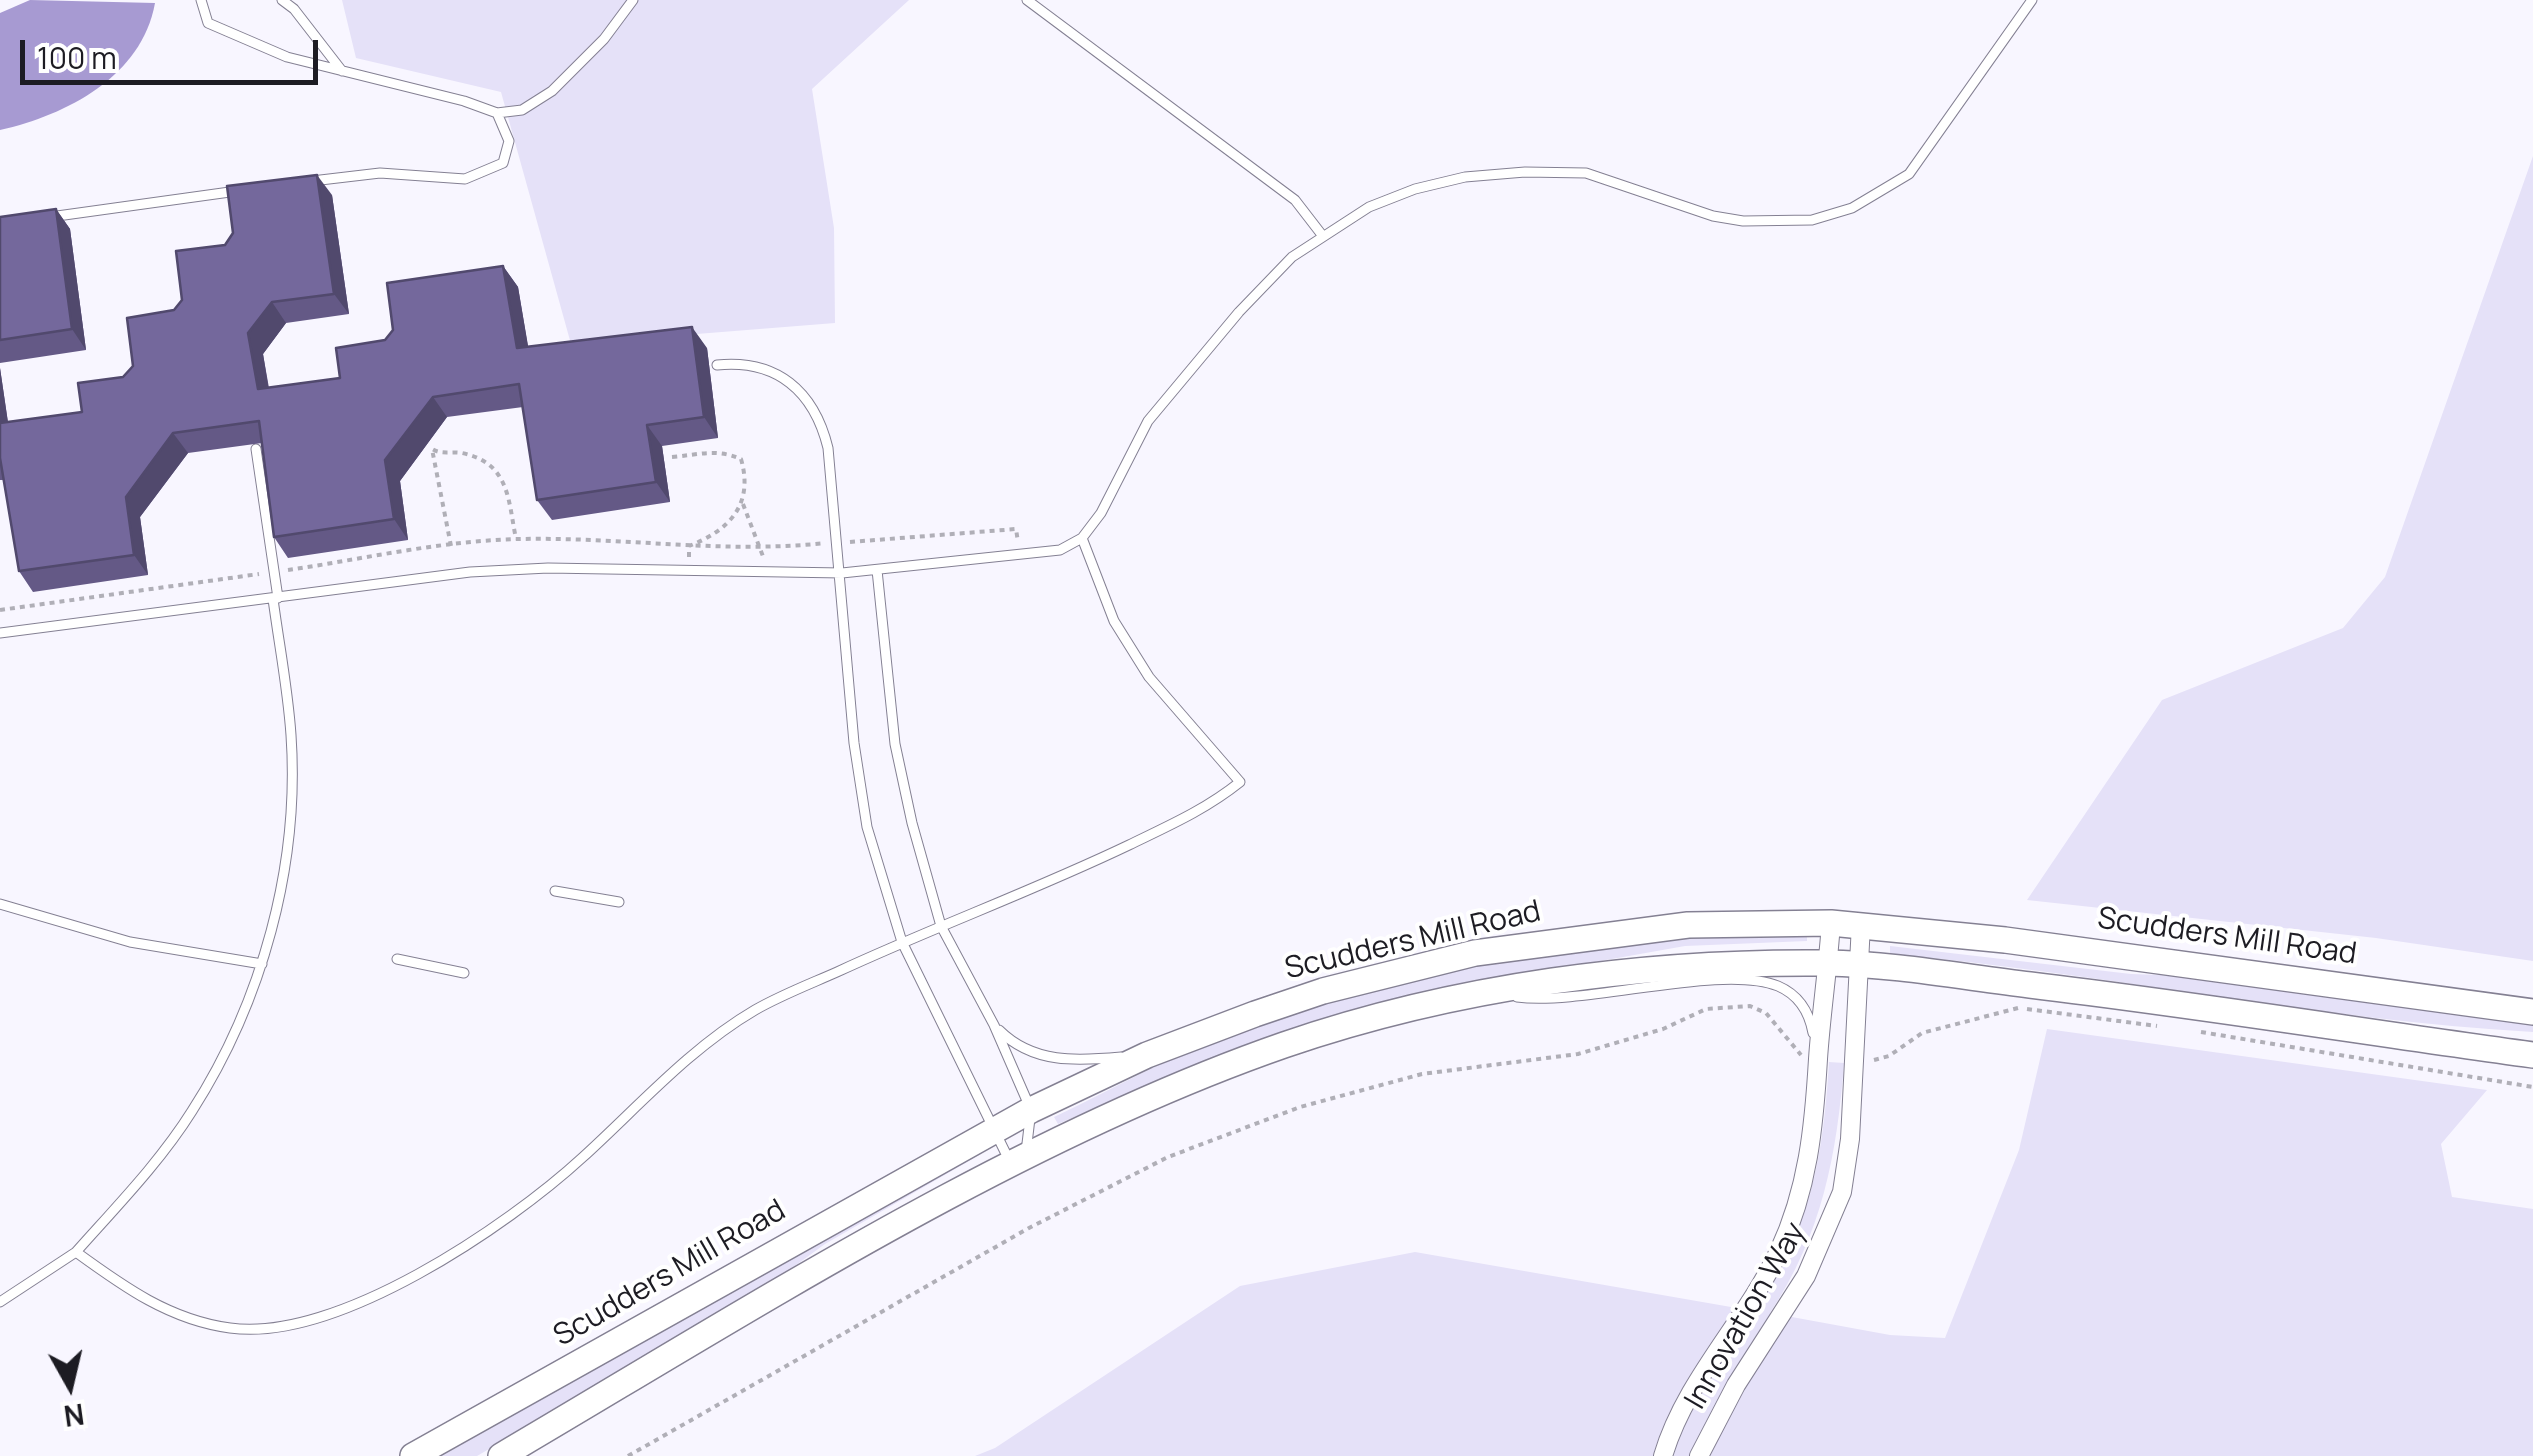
<!DOCTYPE html>
<html>
<head>
<meta charset="utf-8">
<style>
  body { margin:0 }
  #map { position:relative; width:2533px; height:1456px; overflow:hidden; background:#f8f6ff; font-family:Manrope,sans-serif }
  canvas { display:block }
  .north { position:absolute; left:20px; top:1336px; width:100px; height:100px; -webkit-text-stroke:8px #fff; paint-order:stroke; rotate:172deg; font-size:28px; font-weight:700; line-height:40px; text-align:center; color:#1d1c23 }
  .north::after { content:''; display:block; margin:auto; width:35px; height:45px; background:#1d1c23; clip-path:polygon(50% 0,100% 100%,50% 72%,0 100%) }
  .scale { position:absolute; left:20px; top:40px; width:298px; height:45px; box-sizing:border-box; border:5px solid #1d1c23; border-top:0; padding-left:12px; font-size:30px; line-height:35px; white-space:nowrap; color:#1d1c23; -webkit-text-stroke:8px #fff; paint-order:stroke }
</style>
</head>
<body>
<div id="map">
<canvas width="2533" height="1456"></canvas>
<div class="north">N</div>
<div class="scale">100 m</div>
</div>
<script>
const g = document.querySelector('canvas').getContext('2d');
g.lineJoin = 'round';
function paint(path, color) {
  g.fillStyle = color;
  g.fill(path, 'evenodd');
}
function trace(path, color, width, dash) {
  g.strokeStyle = color;
  g.lineWidth = width;
  g.lineCap = dash ? 'butt' : 'round';
  g.setLineDash(dash || []);
  g.stroke(path);
}
function label(font, color, halo, rows, align = 'center') {
  g.font = font + ' Manrope,sans-serif';
  g.lineWidth = 8;
  g.setLineDash([]);
  g.textBaseline = 'middle';
  g.strokeStyle = halo;
  g.fillStyle = color;
  for (const [text, x, y, turn = 0] of rows) {
    g.save();
    g.translate(x, y);
    g.rotate((+turn || 0) * Math.PI / 180);
    g.textAlign = isNaN(turn) ? turn : align;
    if (halo) g.strokeText(text, 0, 0);
    g.fillText(text, 0, 0);
    g.restore();
  }
}
const green = new Path2D(`
  M342,0H909L812,89L834,228L835,323L571,344L501,92L356,58Z
  M2533,156V961L2376,938L2027,900L2162,700L2343,628L2385,577Z
  M1807,934V941L1685,946L1426,992L1319,1020L1199,1063L1058,1124L1054,1117C1115,1088 1176,1053 1239,1028C1418,960 1617,936 1807,934Z
  M1890,946L2131,974L2218,977L2533,1022V1032C2317,1020 2105,973 1890,954Z
  M2047,1029L2487,1090L2441,1144L2452,1197L2533,1209V1456H975L995,1448L1240,1286L1415,1252L1754,1311C1810,1227 1823,1161 1829,1062L1844,1063C1837,1155 1822,1234 1770,1313L1890,1335L1945,1338L2019,1150Z
  M977,1148L981,1154L825,1244L752,1297L477,1456H437Z`);
const water = new Path2D(`
  M30,0L155,3C142,76 67,115 0,130V13Z`);
const path = new Path2D(`
  M672,457C698,455 716,448 741,459C754,504 730,530 689,546V559
  M743,504L764,559
  M850,542L1016,529L1018,542
  M451,546L432,449C442,455 451,451 462,453C510,463 508,500 516,539
  M288,570C364,559 444,540 522,539C624,537 724,554 825,543
  M0,610L259,574
  M2027,1009L2157,1026
  M2201,1032L2533,1087
  M1874,1060L1889,1056L1922,1033L2018,1008
  M628,1456L1029,1228L1168,1157L1300,1107L1422,1074L1578,1054L1663,1029L1706,1009L1750,1006L1766,1013L1801,1055`);
const service = new Path2D(`
  M201,0L208,23L287,57L464,101L497,113L522,110L552,91L604,39L633,0
  M282,0L294,9L342,71
  M1027,0L1295,200L1322,235
  M312,181L380,173L465,179L503,163L509,141L497,113
  M50,217L237,191
  M717,365C777,359 814,391 828,448L854,743L867,827L902,942L1010,1162
  M256,449L278,598
  M877,570L895,744L912,823L941,926L994,1025L1031,1110L1026,1152
  M0,633L470,572L548,568L842,573L1060,550L1082,538L1101,513L1148,421L1239,312L1292,257L1369,207L1415,189L1465,177L1525,172L1586,173L1713,216L1743,221L1812,220L1852,208L1909,174L2032,0
  M555,891L619,902
  M0,904L130,942L262,964
  M397,959L464,973
  M1517,997C1586,1006 1721,963 1778,986C1799,995 1809,1011 1813,1033
  M999,1030C1033,1064 1077,1061 1121,1057
  M76,1252C116,1207 160,1162 192,1111C262,1002 300,865 291,735C288,690 279,644 273,599
  M0,1302L76,1252C124,1287 170,1320 230,1328C336,1343 508,1226 583,1157C638,1107 690,1048 755,1010C781,995 810,984 837,972C934,927 1033,891 1129,845C1168,826 1205,810 1240,782L1149,677L1114,621L1082,538`);
const minor = new Path2D(`
  M1663,1456C1686,1379 1745,1323 1779,1251C1808,1189 1814,1127 1818,1059C1821,1014 1828,968 1831,923
  M1699,1456L1736,1385L1806,1276L1842,1192L1850,1139L1861,924`);
const secondary = new Path2D(`
  M413,1456L1031,1110L1147,1055L1255,1014L1323,991L1475,953L1688,925L1831,923L2005,940L2533,1012
  M501,1456C746,1312 1016,1138 1284,1045C1455,986 1646,961 1826,963C1894,964 1963,977 2030,985C2198,1005 2365,1032 2533,1055`);
const wall = new Path2D(`
  M332,195L349,314L286,323L263,354L269,388L340,378L385,340L503,266L518,287L528,347L707,348L718,438L662,446L670,502L552,520L537,500L523,407L447,417L400,481L408,540L288,558L274,537L262,443L188,453L140,517L148,575L33,592L19,571L5,480H0V368L8,422L82,412L123,377L133,366L225,245Z
  M56,209L70,229L86,350L0,363V217Z`);
const shadedWall = new Path2D(`
  M317,175L332,195L349,314L334,294Z
  M56,209L70,229L86,350L72,329Z
  M503,266L518,287L532,369L517,348Z
  M272,302L286,323L263,354L272,410L258,389L248,333Z
  M692,327L707,348L718,438L704,417Z
  M0,368L11,444L0,429Z
  M433,397L447,417L400,481L408,540L394,519L385,460Z
  M647,425L662,446L670,502L656,482Z
  M173,433L188,453L140,517L148,575L134,555L126,497Z`);
const building = new Path2D(`
  M317,175L334,294L272,302L248,333L258,389L340,378L336,348L385,340L393,330L387,283L503,266L517,348L692,327L704,417L647,425L656,482L537,500L519,384L433,397L385,460L394,519L274,537L259,421L173,433L126,497L134,555L19,571L0,458V423L82,412L78,383L123,377L133,366L127,318L174,310L182,300L176,251L225,245L233,233L227,186Z
  M56,209L72,329L0,340V217Z`);
const streetNames = [
  ["Scudders Mill Road",2227,937,8],
  ["Scudders Mill Road",1413,941,-13],
  ["Scudders Mill Road",670,1274,-30],
  ["Innovation Way",1746,1316,-60]
];
paint(green, '#e5e1f8');
paint(water, '#a79ad2');
trace(service, '#848093', 11);
trace(minor, '#848093', 20);
trace(secondary, '#848093', 28);
trace(path, '#b0afb7', 4, [5, 5]);
trace(service, '#fff', 9);
trace(minor, '#fff', 18);
trace(secondary, '#fff', 25);
paint(wall, '#645986');
paint(shadedWall, '#51496d');
paint(building, '#74689c');
trace(building, '#51496d', 2.5);
label('30px', '#1d1c23', '#fff', streetNames);
</script>
</body>
</html>
